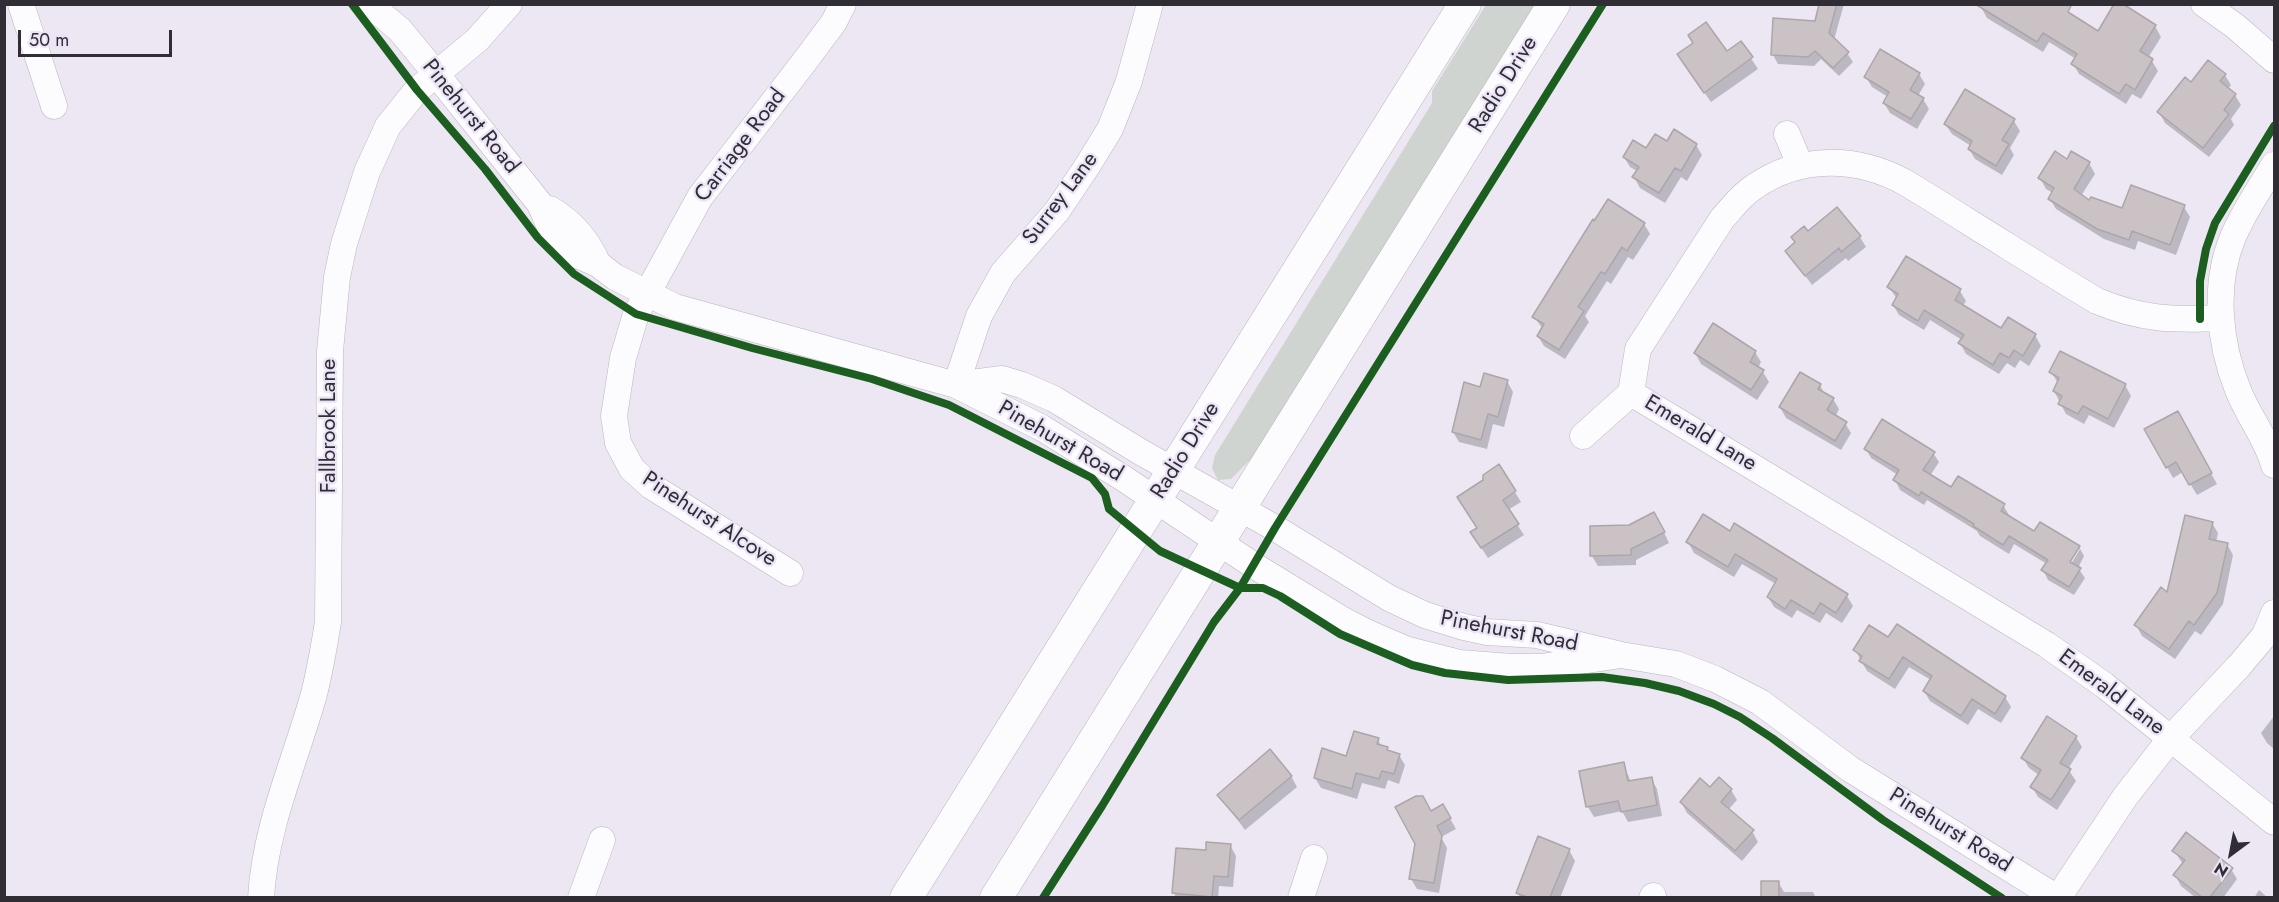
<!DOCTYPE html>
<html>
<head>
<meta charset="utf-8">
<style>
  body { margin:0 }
  #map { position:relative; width:2279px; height:902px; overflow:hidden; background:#ece7f2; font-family:Jost,sans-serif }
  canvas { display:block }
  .frame { position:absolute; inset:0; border:6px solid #302d34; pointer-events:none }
  .north { position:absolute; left:2201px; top:824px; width:60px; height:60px; -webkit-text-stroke:4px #ebe3f6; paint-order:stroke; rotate:212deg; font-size:16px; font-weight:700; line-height:24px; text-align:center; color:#302d34 }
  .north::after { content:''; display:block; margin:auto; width:21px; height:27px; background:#302d34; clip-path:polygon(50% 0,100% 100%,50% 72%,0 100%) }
  .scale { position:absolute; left:18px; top:30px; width:154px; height:27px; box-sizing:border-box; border:3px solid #302d34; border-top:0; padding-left:8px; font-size:18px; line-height:21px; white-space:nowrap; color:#302d34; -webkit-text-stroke:4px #ebe3f6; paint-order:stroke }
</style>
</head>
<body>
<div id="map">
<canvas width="2279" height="902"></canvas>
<div class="frame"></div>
<div class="north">N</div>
<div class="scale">50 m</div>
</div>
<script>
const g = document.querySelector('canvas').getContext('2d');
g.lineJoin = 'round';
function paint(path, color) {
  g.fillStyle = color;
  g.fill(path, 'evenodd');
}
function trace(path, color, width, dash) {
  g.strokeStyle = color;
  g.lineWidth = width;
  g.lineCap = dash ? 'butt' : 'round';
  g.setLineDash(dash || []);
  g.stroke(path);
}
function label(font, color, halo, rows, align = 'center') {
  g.font = font + ' Jost,sans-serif';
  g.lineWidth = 4.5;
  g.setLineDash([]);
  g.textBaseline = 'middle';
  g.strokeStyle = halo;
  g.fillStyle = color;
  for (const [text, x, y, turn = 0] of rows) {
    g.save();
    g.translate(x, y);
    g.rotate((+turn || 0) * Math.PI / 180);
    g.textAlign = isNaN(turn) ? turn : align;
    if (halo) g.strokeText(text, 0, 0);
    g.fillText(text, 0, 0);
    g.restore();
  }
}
const green = new Path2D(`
  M1486,5H1538L1259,451L1231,479L1218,480L1212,468L1215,455L1432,103V91Z`);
const shadow = new Path2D(`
  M1821,4H1844L1834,40L1847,53L1853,62L1839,76L1821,59L1814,66L1778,64L1773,55L1816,22Z
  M1981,7L2068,10L2071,15L2099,33L2155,26L2161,37L2148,58L2152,61L2158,71L2141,99L2132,94L2126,104L2079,74L2073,64L2076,59L2049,42L2043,52L1987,18Z
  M1741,43L1758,69L1711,102L1685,65L1726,53Z
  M1919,74L1925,84L1918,96L1923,99L1929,109L1917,129L1890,113L1884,103L1888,97L1872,87L1866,77Z
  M2225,75L2231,85L2228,89L2235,95L2241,105L2231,119L2234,125L2209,157L2165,123L2159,112L2191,84Z
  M2014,121L2020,131L2010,148L2014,155L2002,175L1975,159L1969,149L1971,146L1952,134L1945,124Z
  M1668,143L1696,145L1702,155L1687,181L1681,177L1665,203L1640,188L1634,177L1637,171L1630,167L1624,157Z
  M2067,161L2089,163L2095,174L2081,196L2090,202L2123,210L2184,207L2190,217L2176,255L2138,241L2135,250L2104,239L2056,209L2050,199L2053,193L2046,189L2040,178Z
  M1644,224L1650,234L1633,260L1628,257L1611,284L1607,281L1585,316L1589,322L1565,359L1544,346L1538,336L1543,329L1534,317Z
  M1808,233L1860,237L1866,247L1848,261L1846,258L1812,285L1787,251Z
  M1889,287L1960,291L1966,301L1963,306L2002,330L2035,335L2041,346L2029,366L2020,360L2015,368L2007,363L1999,374L1966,354L1960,343L1962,340L1930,320L1924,330L1899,315L1893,305L1897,299Z
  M1755,352L1761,362L1758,368L1763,372L1769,382L1757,400L1701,364L1695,353Z
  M2051,372L2125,385L2131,396L2114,428L2089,415L2084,424L2066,414L2054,391L2058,383Z
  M1507,381L1513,392L1504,427L1493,424L1487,449L1459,442L1453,432L1481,388Z
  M1820,385L1825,395L1833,399L1839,409L1835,417L1845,423L1851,433L1841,450L1786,418L1780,407Z
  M2177,413L2217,484L2197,495L2183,472L2173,478L2146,430Z
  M1866,449L1933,453L1939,462L1930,476L1952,489L2003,505L2009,515L2008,517L2035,533L2079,547L2084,556L2078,568L2085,578L2074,595L2048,580L2043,570L2047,564L2014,544L2009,554L1980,536L1977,531L1927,500L1924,505L1900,490L1895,480L1898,475L1871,458ZM2076,549H2080L2068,569L2065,567Z
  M1499,466L1521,502L1508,510L1524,535L1488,558L1478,543V529L1485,481Z
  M2212,523L2218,533L2216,542L2227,544L2233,555L2223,604L2201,635L2195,631L2175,659L2142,636L2136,625L2168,595Z
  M1660,524L1669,543L1636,560V565L1598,566L1592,556Z
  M1730,533L1847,596L1853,606L1842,623L1826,613L1820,623L1797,610L1792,618L1774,607L1768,597L1776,584L1742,564L1734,577L1694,553L1688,542Z
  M1889,639L2005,697L2011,707L2001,723L1978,709L1968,725L1930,701L1924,691L1931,680L1909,667L1895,689L1867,671L1855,650Z
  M2274,716V749L2267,743L2261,733Z
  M2076,737L2082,747L2068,769L2076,781L2057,810L2038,797L2032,787L2039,775L2029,768L2023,758Z
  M1378,740L1382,747L1387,749L1389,752L1399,755L1405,765L1399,784L1388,780L1385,789L1362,783L1357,799L1321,788L1315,778Z
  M1623,764L1631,782L1651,778L1657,789L1662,816L1628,822L1622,811L1594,817L1588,807Z
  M1291,776L1297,787L1245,830L1219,795Z
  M1711,789L1731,790L1737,800L1728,810L1752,831L1758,842L1742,861L1687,813L1681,802Z
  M1443,806L1456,829L1441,837L1447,848L1439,893L1417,889L1411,879L1431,812Z
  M1230,845L1236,856L1233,887L1219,886L1218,898H1176L1174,893L1207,852Z
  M1569,850L1575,861L1560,898H1520L1518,893Z
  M2174,851L2231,869L2237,879L2223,898H2196L2181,886L2175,875L2183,864Z
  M1778,882L1784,892H1813L1816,898H1763L1762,883Z
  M2259,890L2268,898H2254Z`);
const building = new Path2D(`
  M1819,4H1837L1829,33L1849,52L1833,68L1815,51L1808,57L1771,55L1773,18L1815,21Z
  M1975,4H2072L2068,12L2098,31L2114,4H2123L2156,25L2140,51L2153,59L2135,90L2126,84L2119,94L2071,64L2077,54L2043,33L2037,42Z
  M1706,22L1727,51L1741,41L1753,57L1704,93L1677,54L1693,43L1688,35Z
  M1880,49L1920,73L1910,90L1924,98L1911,119L1883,103L1889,92L1864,77Z
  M2208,60L2226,74L2220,81L2236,94L2224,110L2229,114L2203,148L2157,112L2185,77L2191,82Z
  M1965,89L2015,119L2002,140L2009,144L1996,166L1968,149L1972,141L1944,124Z
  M1674,129L1697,144L1681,171L1675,168L1659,193L1632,177L1639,167L1623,157L1633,140L1646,148L1655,134L1667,141Z
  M2055,151L2067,159L2071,151L2090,162L2074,189L2089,200L2091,197L2122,208L2131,185L2185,205L2170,245L2132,231L2129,240L2097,229L2048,199L2054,188L2038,178Z
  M1608,199L1645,223L1627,251L1622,247L1605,274L1601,272L1578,307L1584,311L1559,350L1537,336L1544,324L1532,317L1593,219L1594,221Z
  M1837,207L1861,236L1841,252L1839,248L1805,276L1785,251L1795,242L1791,237L1804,226L1808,231Z
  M1906,256L1961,289L1955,300L2001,328L2008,317L2036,334L2023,356L2014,350L2009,358L2000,353L1993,365L1958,343L1964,335L1924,310L1918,321L1892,305L1898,294L1887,287Z
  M1713,323L1756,351L1750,362L1764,370L1751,390L1694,353Z
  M2060,351L2126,384L2108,419L2083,406L2078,414L2058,404L2062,396L2053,391L2059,378L2049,372Z
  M1800,372L1821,384L1818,389L1834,398L1827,410L1847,422L1835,441L1779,407Z
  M1484,373L1508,380L1498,417L1488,414L1481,440L1452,432L1464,382L1480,387Z
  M2178,411L2212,473L2189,485L2176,462L2166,468L2144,429Z
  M1882,419L1935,452L1923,470L1951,487L1958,476L2005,504L2001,511L2034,531L2040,522L2080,546L2070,562L2081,568L2069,587L2041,570L2048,560L2009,536L2003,545L1973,526L1974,524L1921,492L1919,496L1893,480L1899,470L1864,449Z
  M1499,464L1516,491L1503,500L1519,524L1481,548L1470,532L1477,528L1457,497L1483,480V475Z
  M1654,512L1665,532L1631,549V555L1590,556V526L1629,525Z
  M1703,514L1730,531L1734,523L1848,594L1836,613L1820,603L1814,614L1791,600L1785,609L1767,597L1777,579L1735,554L1728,567L1686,542Z
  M2185,515L2213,522L2209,539L2228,543L2217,593L2194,625L2189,621L2169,649L2134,625L2161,587L2167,592Z
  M1897,624L2006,696L1995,714L1972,699L1961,716L1923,691L1932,676L1903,657L1889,679L1859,661L1862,656L1853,650L1869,625L1888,637Z
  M2047,716L2077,736L2060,763L2071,769L2051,800L2030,787L2041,770L2021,758Z
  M1354,731L1379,738L1377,744L1388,747L1387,750L1400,754L1394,774L1382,771L1379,779L1356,773L1352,789L1314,778L1322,748L1346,756Z
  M1270,749L1292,776L1239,820L1217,795Z
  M1624,762L1628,781L1652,777L1657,805L1621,812L1618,801L1586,807L1579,771Z
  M1719,777L1732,789L1721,802L1754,830L1735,851L1680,802L1700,778L1710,787Z
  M1416,796H1423L1431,811L1443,804L1451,818L1437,826L1442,836L1434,883L1409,879L1415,844L1395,807Z
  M2186,832L2233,868L2210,897H2202L2173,875L2185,860L2172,851Z
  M1538,836L1570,849L1550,897H1527L1516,893Z
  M1206,842L1231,844L1228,877L1214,876L1212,897L1172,893L1176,848L1206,850Z
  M1761,881H1779V897H1761Z`);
const minor = new Path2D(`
  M21,4L54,106
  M369,4L400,30L437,75L540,204L552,232L563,244L575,254L598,264L615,277L675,307L956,385L1042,428L1123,478L1253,565L1343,620L1368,633L1405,649L1460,663L1511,667H1541L1621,655
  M2204,4L2235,26L2274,60
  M1787,134L1800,165
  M2274,165C2260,188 2244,211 2233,237C2213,285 2219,343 2238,390C2248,416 2267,439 2274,465
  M550,209C572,222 588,241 598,264
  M956,385L1002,379L1022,385L1054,399L1139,451L1275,528L1389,598L1425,615L1464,627L1487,632L1537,635L1621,655L1676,664L1715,679L1760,702L1850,769L2057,898
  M956,385L979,316L1003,273L1057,211L1086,168L1110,129L1129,81L1150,4
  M1631,393L2047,645L2104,685L2274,822
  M1631,393L1638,349L1722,219C1732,208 1741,195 1754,187C1800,155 1857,156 1906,183C1928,196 1950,210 1972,224C2014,250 2055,276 2097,301C2143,320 2173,320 2221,318
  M1583,436L1631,393
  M790,573L651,486L632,469L618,443L614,416L623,358L636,314L700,197L805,61L834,22L843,4
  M261,898C265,826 295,762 314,694C320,670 324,647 328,622L330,351L337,277L344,244L367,172L388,126L417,90L477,40L509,4
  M581,898L602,840
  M1301,898L1314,858
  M1652,898L1653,896
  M2058,898L2125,797L2171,738L2239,666L2265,635L2274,613`);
const major = new Path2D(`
  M906,898L1465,4
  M996,898L1554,4`);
const cycleway = new Path2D(`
  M352,4L417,90L485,169L538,238L574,274L636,314L752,348L872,379L949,405L1092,478L1105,494L1109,509L1160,551L1240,588H1263L1280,596L1340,634L1412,665L1445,673L1508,680L1602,677L1645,683L1679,691L1714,704L1740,717L1772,738L1883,820L2002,898
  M2200,319V281L2206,249L2215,223L2274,126
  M1043,898L1102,806L1214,622L1240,588L1275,528L1603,4`);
const streetNames = [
  ["Radio Drive",1504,85,-58],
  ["Pinehurst Road",470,117,51],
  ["Carriage Road",741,146,-53],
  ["Surrey Lane",1061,199,-53],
  ["Fallbrook Lane",330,426,-90],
  ["Emerald Lane",1700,434,31],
  ["Pinehurst Road",1060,442,30],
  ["Radio Drive",1186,451,-58],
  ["Pinehurst Alcove",709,520,33],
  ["Pinehurst Road",1509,632,11],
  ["Emerald Lane",2111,693,37],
  ["Pinehurst Road",1950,831,32]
];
paint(green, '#cfd4d0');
paint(shadow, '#0003');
paint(building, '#cac2c4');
trace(building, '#aca6a9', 1.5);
trace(minor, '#b9b6be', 27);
trace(major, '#b9b6be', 33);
trace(minor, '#fcfbfd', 26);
trace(major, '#fcfbfd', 32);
trace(cycleway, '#1b5e20', 8);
label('22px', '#302d34', '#ebe3f6', streetNames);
</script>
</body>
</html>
